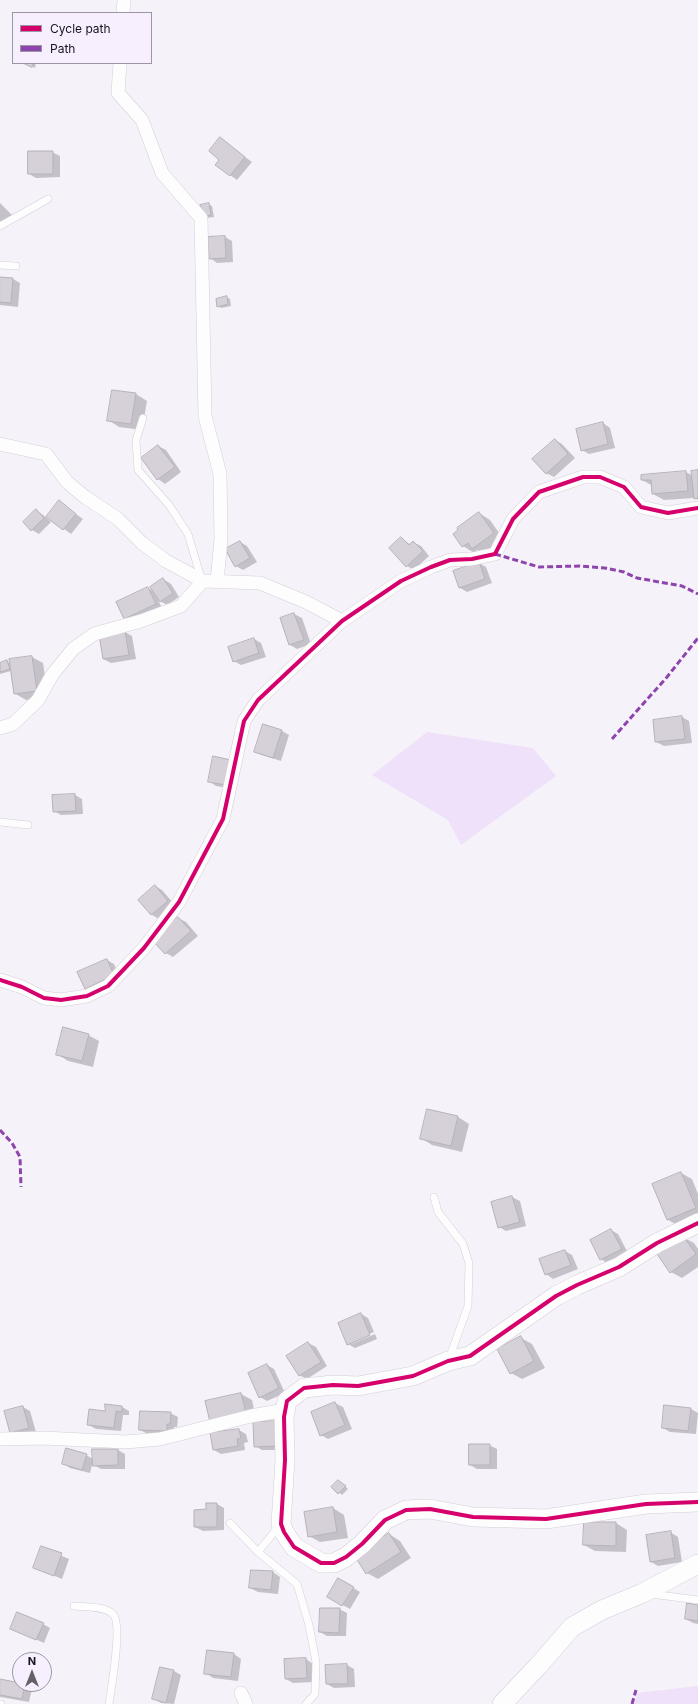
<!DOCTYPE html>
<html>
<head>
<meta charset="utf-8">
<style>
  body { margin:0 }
  #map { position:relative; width:698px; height:1704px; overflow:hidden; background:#f6f2fa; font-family:Inter,sans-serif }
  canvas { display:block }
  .legend { position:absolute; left:12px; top:12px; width:140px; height:52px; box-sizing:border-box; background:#f7effd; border:1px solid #9d97a3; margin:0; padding:5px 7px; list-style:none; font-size:12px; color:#17131b }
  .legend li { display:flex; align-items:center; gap:8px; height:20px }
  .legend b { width:20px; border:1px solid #9d97a3 }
  .north { position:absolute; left:12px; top:1652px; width:40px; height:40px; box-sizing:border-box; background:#f7effd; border:1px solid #9d97a3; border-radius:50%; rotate:0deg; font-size:11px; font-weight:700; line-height:16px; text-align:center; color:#17131b }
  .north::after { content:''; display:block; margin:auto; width:14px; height:18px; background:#656169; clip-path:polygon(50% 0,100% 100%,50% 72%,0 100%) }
</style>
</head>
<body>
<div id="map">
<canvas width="698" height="1704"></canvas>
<ul class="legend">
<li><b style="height:5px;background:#d6006c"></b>Cycle path</li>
<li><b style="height:5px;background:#8e44ad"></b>Path</li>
</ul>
<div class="north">N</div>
</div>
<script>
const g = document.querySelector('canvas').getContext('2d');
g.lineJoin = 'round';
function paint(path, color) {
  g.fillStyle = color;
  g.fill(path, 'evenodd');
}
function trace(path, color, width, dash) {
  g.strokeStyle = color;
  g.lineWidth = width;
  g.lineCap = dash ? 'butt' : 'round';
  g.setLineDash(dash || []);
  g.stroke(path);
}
const green = new Path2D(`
  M427,732L533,748L556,776L461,845L448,820L372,775Z
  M698,1686V1704H634L637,1693Z`);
const shadow = new Path2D(`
  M24,63H36L35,68Z
  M220,139L252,162L237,180L230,175L220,159Z
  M52,152L60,156V177L36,178L29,174Z
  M0,203L13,216L0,230Z
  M208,204L212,206L214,217L207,218L203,216Z
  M225,237L232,241L233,262L217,263L210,258Z
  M0,278L13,279L20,283L18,307L0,305Z
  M226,297L230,299L231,306L221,308L218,306Z
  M136,394L147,401L142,430L119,427L108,420Z
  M603,423L610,428L615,448L589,454L582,450Z
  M555,440L562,444L575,458L554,477L546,473Z
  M158,446L166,450L181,472L165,484L158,479Z
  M698,471V500L694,498L664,500L653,494V486L642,480L686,472L693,476Z
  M59,502L83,519L71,534L47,517Z
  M36,510L43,515L51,522L39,534L32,530Z
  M479,513L490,520L504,540L484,554L477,550L474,553L463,546Z
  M401,538L411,545L413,542L421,546L429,556L414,570L407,566Z
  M240,542L247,546L257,562L243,570L236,566Z
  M479,563L486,567L492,583L467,592L460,588Z
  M163,579L171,584L179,597L167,605L158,600L162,608L131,623L124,618L148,588L155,592Z
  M294,614L302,618L311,644L297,649L290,645L281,619Z
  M125,632L132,636L136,659L111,663L103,659Z
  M254,639L261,643L266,657L241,665L234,661Z
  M32,657L43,663L48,697L26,700L14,693L11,671L0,674V664L7,662L11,664L10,660Z
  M682,717L689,721L692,743L664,746L656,742L654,721Z
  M264,725L282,731L289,735L281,761L262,755L255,751Z
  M214,757L234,789L216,786L209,781Z
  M75,795L82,799L83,814L61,815L54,811Z
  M155,886L162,890L175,905L159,919L152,915L139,900Z
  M178,918L186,922L198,936L173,957L166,953L154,940Z
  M107,960L114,964L121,979L93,992L85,988Z
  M88,1035L99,1041L93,1067L68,1061L57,1054Z
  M428,1110L458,1117L469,1124L462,1152L432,1145L421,1138Z
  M681,1173L692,1179L698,1194V1218L679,1226L668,1220L653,1185Z
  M512,1197L520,1201L526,1226L506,1231L499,1227L492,1203Z
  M611,1230L618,1234L628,1253L608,1264L601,1259Z
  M683,1237L694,1243L698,1249V1267L682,1278L671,1272Z
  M565,1251L572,1255L578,1269L553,1279L546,1274Z
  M361,1314L368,1318L374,1332L351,1342V1344L375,1334L377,1339L355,1348L348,1344Z
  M521,1338L532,1344L545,1368L522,1379L511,1373Z
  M308,1343L316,1347L327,1366L307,1379L299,1375Z
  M267,1365L274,1369L285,1393L267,1401L260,1397Z
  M241,1394L252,1400L256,1419L222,1427Z
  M335,1403L343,1407L352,1429L328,1439L321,1435Z
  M23,1407L30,1411L36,1432L18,1436L11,1432Z
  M122,1407L129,1411V1415H123L121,1431L96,1429L89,1425L105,1412Z
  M691,1409L698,1413L696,1434L670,1432L663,1428Z
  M170,1413L178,1417L177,1427H174V1435L148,1434L140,1430Z
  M254,1423L286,1450H262L255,1446Z
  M239,1430L246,1434L248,1442L244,1443L245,1450L221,1454L214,1450Z
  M489,1445L497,1449V1469H477L470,1465Z
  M118,1450L125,1454V1469H101L94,1465L93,1461L90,1473L70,1468L63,1463L86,1455L93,1459Z
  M342,1483L348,1489L342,1495L333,1487Z
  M217,1504L224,1508V1530L203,1531L195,1527L207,1510Z
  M333,1508L344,1515L348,1538L320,1542L309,1536Z
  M616,1523L627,1530L626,1552L595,1551L584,1545Z
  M670,1532L678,1537L682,1562L658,1566L651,1562Z
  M389,1534L400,1541L411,1558L378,1579L367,1573Z
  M41,1547L69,1559L62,1579L34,1567Z
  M273,1572L280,1577L278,1594L258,1592L250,1588Z
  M339,1579L360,1592L350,1609L328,1597Z
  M698,1606V1624L693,1623L686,1619Z
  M339,1609L347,1613L346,1636H327L320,1632Z
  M43,1624L50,1628L44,1643L19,1632Z
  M208,1651L234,1654L241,1659L238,1681L213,1678L206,1673Z
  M306,1659L313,1664L314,1682L293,1683L286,1679L285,1660Z
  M347,1665L354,1669L355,1687L334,1688L327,1684Z
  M174,1671L181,1675L174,1704L161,1703L154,1699Z
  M0,1680L25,1685L32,1689L29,1702L0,1697Z`);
const building = new Path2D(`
  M23,63H33L32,67Z
  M220,137L245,157L230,176L215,165L219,160L209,151Z
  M28,151H53V174H28Z
  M209,203L211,215L202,217L200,205Z
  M225,236L226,258L209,259L208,237Z
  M0,277L13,278L11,303L0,302Z
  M227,296L228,304L217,307L216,299Z
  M112,390L136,393L131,424L107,421Z
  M603,422L608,444L581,451L576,429Z
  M555,439L568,454L546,474L532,459Z
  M158,445L175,467L157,480L141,458Z
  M698,470V498L694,499L691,471Z
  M686,471L688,491L652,494L651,480H641V475Z
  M59,500L76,514L63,530L46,517Z
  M36,509L44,518L31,531L23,522Z
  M479,512L494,533L472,549L468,543L462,547L453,534L458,530L457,528Z
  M401,537L409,545L413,541L423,551L406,567L389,548Z
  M240,541L250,558L235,567L225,549Z
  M479,562L485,579L459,588L453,571Z
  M163,578L173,593L160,602L150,587Z
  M148,587L156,604L124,619L116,602Z
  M294,613L304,640L289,645L280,618Z
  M125,631L129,655L103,659L99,635Z
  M254,638L259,653L233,662L228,647Z
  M32,656L37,691L14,694L9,659Z
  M7,660L10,669L0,672V663Z
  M682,716L685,739L655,742L653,720Z
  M263,724L282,730L273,758L254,752Z
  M213,756L231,760L226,785L208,782Z
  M75,794L76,811L53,812L52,795Z
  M155,885L168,901L151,915L138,900Z
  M178,917L191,931L165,954L152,940Z
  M107,959L114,975L85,989L77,972Z
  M63,1027L89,1034L82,1061L56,1055Z
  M427,1109L458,1116L451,1146L420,1139Z
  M681,1172L696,1208L667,1220L652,1184Z
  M512,1196L520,1222L498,1228L491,1202Z
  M611,1229L622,1249L600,1260L590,1240Z
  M683,1236L696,1254L670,1273L657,1254Z
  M565,1250L571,1265L545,1275L539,1259Z
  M361,1313L370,1335L347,1345L338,1323Z
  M521,1336L534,1361L510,1374L497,1349Z
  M308,1342L321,1362L299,1376L286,1356Z
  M267,1364L279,1388L259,1398L248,1373Z
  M241,1393L246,1413L210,1422L205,1401Z
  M335,1402L345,1425L320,1436L311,1412Z
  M105,1404L122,1406V1412L116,1411L114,1428L87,1425L89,1409L105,1411Z
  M664,1405L691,1408L688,1431L662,1428Z
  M23,1406L29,1428L10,1433L4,1411Z
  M140,1411L171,1412L170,1424H167V1431L139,1430Z
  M279,1421V1446L254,1447L253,1422Z
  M239,1429L241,1438L237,1439L238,1446L213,1450L210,1433Z
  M469,1444H490V1465H469Z
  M66,1448L87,1454L82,1470L62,1464Z
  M92,1449H118V1465L93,1466Z
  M338,1480L346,1486L338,1494L331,1487Z
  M206,1503H217V1527H194V1510L206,1509Z
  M333,1507L337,1532L308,1537L304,1512Z
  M584,1522H616V1546L583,1545Z
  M671,1531L675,1558L650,1562L646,1535Z
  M389,1533L401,1552L366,1574L354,1555Z
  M41,1546L62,1553L54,1576L33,1568Z
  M251,1570L273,1571L271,1590L249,1588Z
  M338,1578L354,1587L342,1606L327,1597Z
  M687,1603L698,1605V1621L685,1619Z
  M320,1608H340L339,1633L319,1632Z
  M17,1612L44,1623L36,1640L10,1629Z
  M207,1650L234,1653L231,1677L204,1674Z
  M306,1658L307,1678L285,1679L284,1659Z
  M347,1664L348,1684H326L325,1665Z
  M160,1667L174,1670L166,1703L152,1699Z
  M0,1679L25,1684L22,1699L0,1695Z`);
const lane = new Path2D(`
  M0,226L48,199
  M0,265L16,266
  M143,418L136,440L138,470L169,505L188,534L202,581
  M0,822L28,825
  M434,1197L438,1212L463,1244L469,1263L468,1306L449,1359
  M230,1523L258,1552L297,1584L309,1625L316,1662L315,1694L306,1704
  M258,1552L280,1525
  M651,1594L698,1600
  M74,1606C85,1607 105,1606 113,1614C123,1624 111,1689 109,1704
  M0,1704H1`);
const street = new Path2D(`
  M123,13L124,0
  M120,63L118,93L142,120L162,173L201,218L205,416L220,474L221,539L217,582
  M0,444L46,454L67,482L85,497L118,519L142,543L166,561L203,581L260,583L306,602L342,621
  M0,728L13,724L38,700L52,675L73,649L94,634L141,621L181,606L203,581
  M0,980L22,987L44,998L61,1000L87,996L108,986L144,948L179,902L223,819L244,721L258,700L342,621L401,581L431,567L450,560L472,559L495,554L513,519L539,492L583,477H600L624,487L641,507L668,513L698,508
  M0,1439L43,1438L126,1442L160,1439L251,1416L285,1410
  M241,1693L246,1704`);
const secondary = new Path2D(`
  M698,1223L657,1243L619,1267L577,1285L556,1296L470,1356L448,1361L413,1376L358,1386L333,1385L304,1388L287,1401L284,1417L285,1460L281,1524L284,1532L294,1547L321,1563H334L346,1557L362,1544L385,1520L406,1510L430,1509L473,1517L546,1519L646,1504L698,1502
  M502,1704L538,1666L572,1627L602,1610L643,1593L698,1564`);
const quiet = new Path2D(`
  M495,554L539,567L580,566L605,568L624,572L637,578L682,586L698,594
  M612,739L667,677L698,638
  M0,1130L12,1143L20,1157L21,1187
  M632,1704L636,1690`);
const cycleway = new Path2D(`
  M0,980L22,987L44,998L61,1000L87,996L108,986L144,948L179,902L223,819L244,721L258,700L342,621L401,581L431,567L450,560L472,559L495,554L513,519L539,492L583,477H600L624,487L641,507L668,513L698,508
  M698,1223L657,1243L619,1267L577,1285L556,1296L470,1356L448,1361L413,1376L358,1386L333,1385L304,1388L287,1401L284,1417L285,1460L281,1524L284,1532L294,1547L321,1563H334L346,1557L362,1544L385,1520L406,1510L430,1509L473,1517L546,1519L646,1504L698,1502`);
paint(green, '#efe1f9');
paint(shadow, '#0003');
paint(building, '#d6d1d9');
trace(building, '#b6b2ba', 1);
trace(lane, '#d3ced6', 8);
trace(street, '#d3ced6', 14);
trace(secondary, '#d3ced6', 20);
trace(lane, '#fefdfe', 7);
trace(street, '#fefdfe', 13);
trace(secondary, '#fefdfe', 19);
trace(quiet, '#8e44ad', 3, [6, 3]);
trace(cycleway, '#d6006c', 4);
</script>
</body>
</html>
